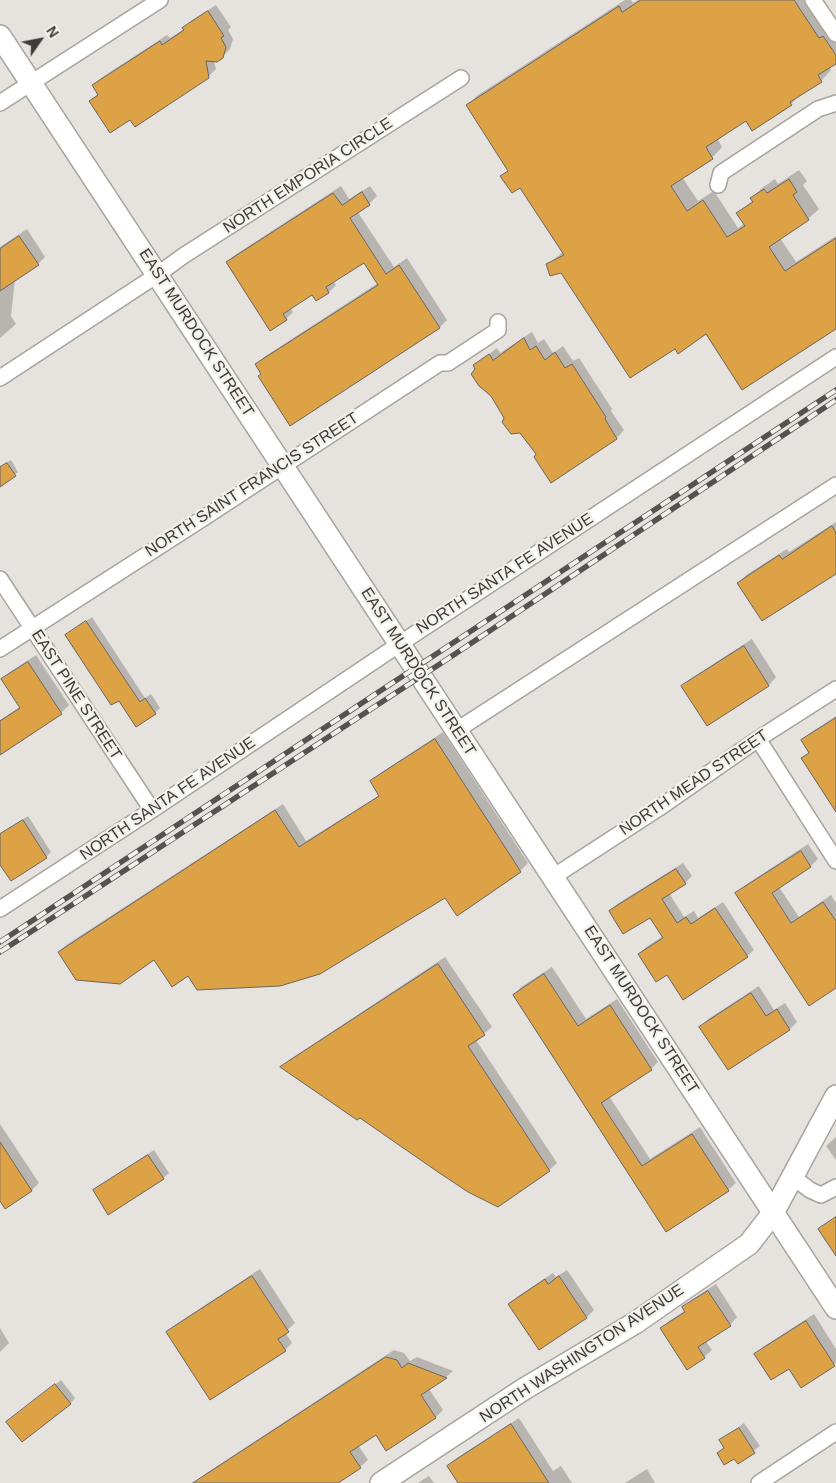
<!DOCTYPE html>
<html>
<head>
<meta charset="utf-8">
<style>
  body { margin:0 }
  #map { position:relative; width:836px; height:1483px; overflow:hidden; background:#e6e2dd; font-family:Arial,sans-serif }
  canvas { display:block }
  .north { position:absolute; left:15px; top:15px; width:50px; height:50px; -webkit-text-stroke:4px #f4f0ea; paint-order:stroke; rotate:57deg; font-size:14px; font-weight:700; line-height:20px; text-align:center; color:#3d3c3a }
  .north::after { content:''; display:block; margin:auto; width:18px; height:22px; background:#3d3c3a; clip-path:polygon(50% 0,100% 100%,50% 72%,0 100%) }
</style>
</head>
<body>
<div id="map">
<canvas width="836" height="1483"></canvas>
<div class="north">N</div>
</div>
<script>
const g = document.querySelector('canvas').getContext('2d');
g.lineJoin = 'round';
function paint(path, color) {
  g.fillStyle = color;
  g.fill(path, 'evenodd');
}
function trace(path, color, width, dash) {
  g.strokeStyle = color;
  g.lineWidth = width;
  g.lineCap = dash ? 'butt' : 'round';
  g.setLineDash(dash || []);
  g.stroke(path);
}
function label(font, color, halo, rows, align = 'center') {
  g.font = font + ' Arial,sans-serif';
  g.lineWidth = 4.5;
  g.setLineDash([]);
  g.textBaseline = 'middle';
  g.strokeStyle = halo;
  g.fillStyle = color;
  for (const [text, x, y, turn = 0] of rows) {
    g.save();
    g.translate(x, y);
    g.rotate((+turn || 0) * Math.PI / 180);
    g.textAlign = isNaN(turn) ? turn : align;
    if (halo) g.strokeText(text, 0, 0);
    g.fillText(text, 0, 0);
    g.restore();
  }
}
const shadow = new Path2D(`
  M625,0H631L633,3L638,0H811L836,30V62L829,67L831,70L821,81L802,93L791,104L746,119L717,138L722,147L712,158L682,177L698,201L714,191L738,228L745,223L738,213L753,200L752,198L762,188L775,179L778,184L799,170L807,181L803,185L819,209L808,219L780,238L796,262L836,236V328L707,333L676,347L562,272L548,264L563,252L520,186L502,176L509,169L467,105L478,95Z
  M216,5L231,27L228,30L233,39L230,49L222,57L214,61L216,69L208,77L130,118L91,101L99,93L94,86L101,78L167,35L170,38L184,29L191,21Z
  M341,186L349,199L370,186L377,196L369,204L357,211L394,267L407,258L447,320L440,327L290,424L257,365L264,357L378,283L364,261L333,281L336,285L329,292L317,300L313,293L290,308L293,312L286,319L227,262L235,255Z
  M27,229L45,257L38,264L15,279L11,316L16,324L0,338V247Z
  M532,332L538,343L544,339L553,353L563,346L573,361L579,358L612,409L611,411L624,430L617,438L551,481L538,454L521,432L506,418L475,365L497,348L500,353Z
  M11,460L18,472L0,485V467Z
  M836,522V572L739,583L746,575L787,549L789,552Z
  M92,617L145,698L151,694L160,708L155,713L119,699L66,635Z
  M752,639L776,677L769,685L707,724L683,686L690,679Z
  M36,655L69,705L61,713L0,753V720L21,706L3,679L10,672Z
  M836,716V802L803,758L810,752L802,741L810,733Z
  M443,732L528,863L520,871L457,914L445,896L189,975L154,958L59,952L66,945L283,804L306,841L380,795L371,781L379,774Z
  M28,816L51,852L46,857L0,862V834Z
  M808,844L818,859L811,866L779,887L799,917L831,895L836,903V987L737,893L744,886Z
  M683,863L692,876L685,883L669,893L684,917L694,911L698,918L723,902L754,950L747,956L667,973L639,954L646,947L663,936L650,916L610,911L617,904Z
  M445,957L492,1027L476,1040L557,1163L549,1170L360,1117L282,1067L289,1060Z
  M552,967L586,1019L617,999L658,1062L651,1069L609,1096L650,1159L700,1127L736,1183L728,1190L667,1230L514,995L521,987Z
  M759,986L774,1010L785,1003L797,1022L790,1029L728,1069L701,1027L708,1019Z
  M0,1124L39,1183L32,1190L6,1207L0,1199Z
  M836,1137V1160L826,1146Z
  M154,1150L169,1173L163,1178L94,1191L100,1185Z
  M260,1269L295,1323L285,1332L292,1343L285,1350L168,1332L175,1325Z
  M567,1270L594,1310L587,1317L510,1304L517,1297L553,1273L556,1277Z
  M716,1284L737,1317L730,1325L705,1340L712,1350L704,1357L662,1328L669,1321L686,1310L684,1307L691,1300Z
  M814,1314L836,1349V1363L801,1386L789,1367L756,1354L763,1347Z
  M0,1328L9,1343L0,1352Z
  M394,1350L404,1353L410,1361L417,1357L453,1371L446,1377L429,1389L443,1410L436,1417L387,1449L376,1433L358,1445L368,1460L360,1467L336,1483H198L197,1482L205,1474Z
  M61,1380L75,1398L70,1404L8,1422Z
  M519,1418L553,1471L561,1466L572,1483H459L448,1466L455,1459Z
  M744,1423L760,1446L738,1462L734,1457L718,1453L725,1447L721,1440Z
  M647,1469L655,1483H625Z
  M429,1476L434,1483H418Z`);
const building = new Path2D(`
  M641,0H794L819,38L823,36L836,55V64L818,75L822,82L790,102L792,105L752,131L746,121L706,147L713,159L671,186L687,211L703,200L727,237L745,226L736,213L753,202L750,198L764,189L767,193L789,179L797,192L793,195L809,220L769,247L785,271L836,238V329L742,390L706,334L678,354L675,349L630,378L561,273L550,276L546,264L564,255L520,188L512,193L500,176L508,171L466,105L619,6L622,12Z
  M208,11L224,36L221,38L226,47L223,58L217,62L206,61L209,78L135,127L130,120L110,133L89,101L98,95L92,85L160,41L162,45L184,30L182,28Z
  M362,192L370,205L350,218L386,274L399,265L440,328L290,426L258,376L261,374L255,364L378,285L364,263L326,287L329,293L316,301L312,295L283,314L287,320L270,331L226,262L333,193L342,205Z
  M19,236L39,265L0,291V249Z
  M524,338L530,350L536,346L545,360L555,352L565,368L572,364L606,417L605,419L617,439L551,483L534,457L536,454L520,433L511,434L502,422L504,418L491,396L479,386L471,374L475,369L473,365L489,354L493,360Z
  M7,463L16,476L0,487V467Z
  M832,526L836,533V574L762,621L737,583L779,555L782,559Z
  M86,621L140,702L145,698L156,714L136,727L119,701L111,705L65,635Z
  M744,646L769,686L707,726L681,686Z
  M28,662L62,714L0,755V721L20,708L1,679Z
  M836,718V812L801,758L809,753L801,740Z
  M435,739L521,872L457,916L445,898L320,974L280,986L197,990L188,976L172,987L154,960L120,984L76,980L58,952L275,810L299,847L379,796L370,781Z
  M23,820L47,858L11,881L0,865V834Z
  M801,851L811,867L772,893L791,923L823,902L836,921V988L809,1006L735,893Z
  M676,869L686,884L662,899L677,923L686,917L691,924L715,908L748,957L683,1000L667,975L656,982L638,954L663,938L650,918L623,934L609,911Z
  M438,964L485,1035L468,1046L550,1171L498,1207L468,1192L438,1172L360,1118L357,1120L280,1067Z
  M544,974L578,1026L610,1005L652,1070L601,1103L642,1166L692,1134L729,1191L666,1232L513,995Z
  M751,993L766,1016L777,1009L790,1030L728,1070L699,1027Z
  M0,1142L32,1191L5,1209L0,1201Z
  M148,1155L164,1179L108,1215L93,1190Z
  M836,1217V1256L818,1229Z
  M252,1276L289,1332L278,1339L286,1351L210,1400L166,1332Z
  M559,1276L587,1318L539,1350L508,1304L545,1279L548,1284Z
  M708,1291L731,1326L698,1347L705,1358L687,1370L660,1328L685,1312L682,1307Z
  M806,1321L835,1366L801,1388L789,1369L771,1380L754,1354Z
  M386,1357L397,1360L402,1368L408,1363L447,1378L421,1395L436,1418L386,1451L376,1435L350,1452L361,1468L338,1483H193Z
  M55,1384L71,1404L22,1442L6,1422Z
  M511,1424L549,1483H458L447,1466Z
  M739,1428L755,1453L738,1464L734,1459L724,1465L717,1453L724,1448L719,1440Z`);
const street = new Path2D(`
  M813,0L836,34
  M0,103L160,0
  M718,185L721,173L818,109L836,103
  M0,378L157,275L183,256L461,78
  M0,579L152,810
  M0,649L202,519L440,363H448L498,330V322
  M457,730L836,485
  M758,739L836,861
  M553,877L659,808L758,739L836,689
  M0,909L152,810L419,631L836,357
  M793,1177L810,1190L821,1195L836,1187
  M759,1483L836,1432`);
const secondary = new Path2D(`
  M0,36L836,1308
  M381,1483L524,1389L635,1323L749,1244L773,1213L836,1096`);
const rail = new Path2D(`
  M0,942L836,390
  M0,952L446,660L836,400`);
const streetNames = [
  ["NORTH EMPORIA CIRCLE",308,176,-33],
  ["EAST MURDOCK STREET",196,333,57],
  ["NORTH SAINT FRANCIS STREET",252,485,-33],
  ["NORTH SANTA FE AVENUE",505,574,-33],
  ["EAST MURDOCK STREET",418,672,57],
  ["EAST PINE STREET",76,695,57],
  ["NORTH MEAD STREET",694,783,-34],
  ["NORTH SANTA FE AVENUE",168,799,-34],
  ["EAST MURDOCK STREET",641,1010,57],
  ["NORTH WASHINGTON AVENUE",582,1354,-33]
];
paint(shadow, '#0003');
paint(building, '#dda146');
trace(building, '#696661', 1);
trace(street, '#a7a39e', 18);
trace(secondary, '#a7a39e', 24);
trace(street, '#fff', 15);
trace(secondary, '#fff', 21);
trace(rail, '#555351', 5.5);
trace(rail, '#f4f0ea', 4, [11]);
label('16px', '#3d3c3a', '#f4f0ea', streetNames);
</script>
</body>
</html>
